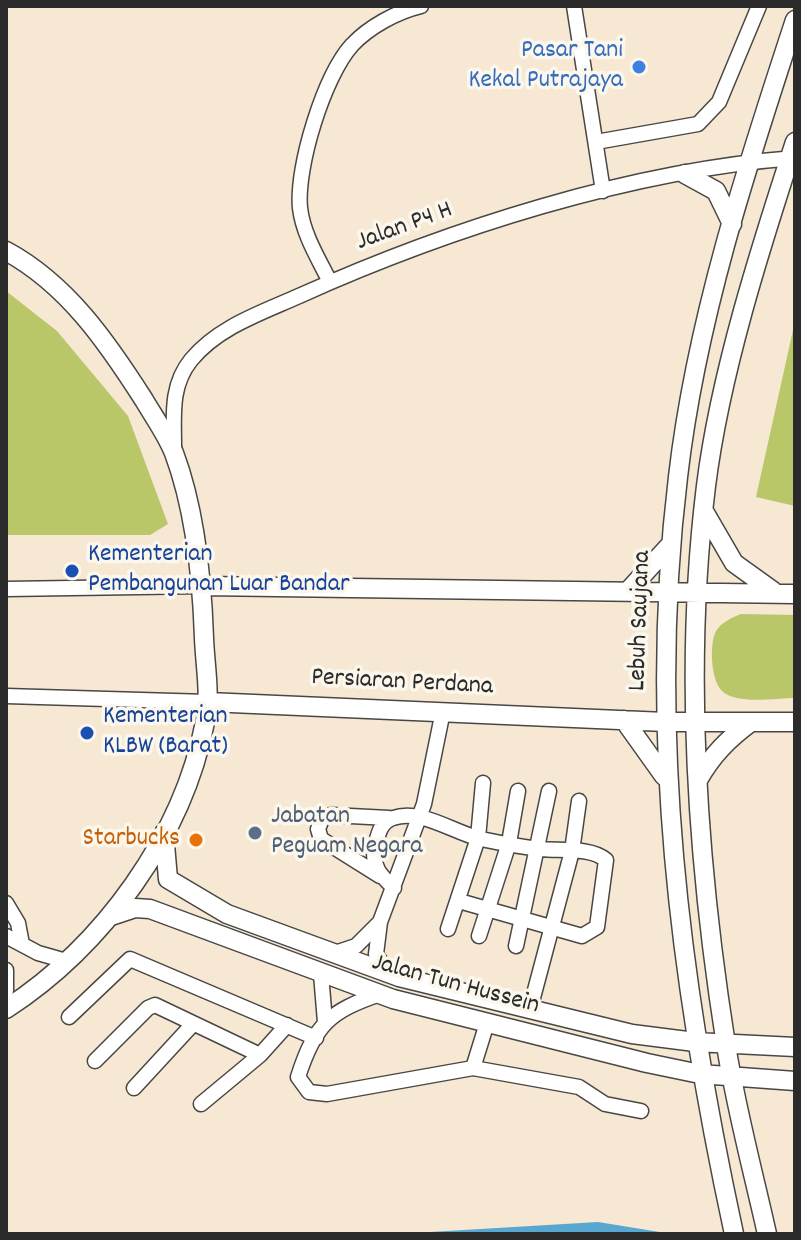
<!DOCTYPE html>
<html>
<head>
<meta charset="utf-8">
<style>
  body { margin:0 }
  #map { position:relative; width:801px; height:1240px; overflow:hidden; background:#f6e8d2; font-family:Dekko,sans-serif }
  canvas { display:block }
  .frame { position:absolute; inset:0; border:8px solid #2b2b2b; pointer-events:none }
</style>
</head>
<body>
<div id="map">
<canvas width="801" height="1240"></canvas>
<div class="frame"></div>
</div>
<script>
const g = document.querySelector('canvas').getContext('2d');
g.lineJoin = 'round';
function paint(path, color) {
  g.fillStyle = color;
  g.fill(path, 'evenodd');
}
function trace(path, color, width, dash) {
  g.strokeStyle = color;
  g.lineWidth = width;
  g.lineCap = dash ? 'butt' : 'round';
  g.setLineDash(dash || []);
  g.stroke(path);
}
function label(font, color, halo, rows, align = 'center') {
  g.font = font + ' Dekko,sans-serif';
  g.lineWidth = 7;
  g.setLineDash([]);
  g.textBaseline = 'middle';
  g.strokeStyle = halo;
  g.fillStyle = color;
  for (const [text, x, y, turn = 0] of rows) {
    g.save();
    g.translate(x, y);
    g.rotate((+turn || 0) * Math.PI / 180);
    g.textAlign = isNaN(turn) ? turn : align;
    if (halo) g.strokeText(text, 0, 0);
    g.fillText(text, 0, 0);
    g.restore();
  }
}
const green = new Path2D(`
  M6,291L57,331L128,416L168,524L150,535H6Z
  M795,321V506L756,497Z
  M741,614L795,615V698C776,698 736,705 722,691C711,681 709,644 716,631C722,622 731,618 741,614Z`);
const water = new Path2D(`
  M598,1222L672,1234H419L430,1232Z`);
const minor = new Path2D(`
  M574,6L603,191
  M596,142L698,124L719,102L759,6
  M330,282C318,258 303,234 300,208C296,167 324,76 352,45C369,27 396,12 421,6
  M174,447C174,416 170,386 191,360C218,327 261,313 299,296C448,229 632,170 795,158
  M6,589L203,586
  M6,696L208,702
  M380,876L321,839L318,829L322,819L331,815L389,818
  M394,888C381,876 371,866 375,847C378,835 380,822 393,818C421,808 454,833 481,839C500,843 521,847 541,849C560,851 591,847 606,860L597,927L582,936L459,901
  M6,903L18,923L22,944
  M448,929L478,838L483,783
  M6,936L38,953L66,961
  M479,936L509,843L518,791
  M516,946L549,791
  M335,953L356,946L380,922
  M6,970V991
  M388,973L376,954L380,922L424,804L443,711
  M321,974L325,1022
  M380,994C330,1011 315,1024 298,1077L309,1092L327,1094L473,1068L579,1087L605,1104L641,1111
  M530,1009L572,851L579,801
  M69,1017L130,959L316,1038
  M95,1061L148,1008L155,1005L260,1055L287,1025
  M473,1068L487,1023
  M134,1088L193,1024
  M201,1104L260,1055`);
const major = new Path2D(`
  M685,174L716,191L732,224
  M6,251C67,284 107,342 144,400C154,417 167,435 174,453C195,509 202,578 204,638C205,666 211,694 205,722C183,836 103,946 6,1009
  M705,513L734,563L773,591
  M203,586L795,594
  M629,590L670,545
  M208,702L665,722H795
  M624,720L664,776
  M698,780C712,755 728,739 751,722
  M164,833L168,879L227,914L399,977L632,1034L695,1042L795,1047
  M111,916L135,908L150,909L393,999L647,1063L700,1074L795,1081
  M734,1234C680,984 647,732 678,477C696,321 746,169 795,20
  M767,1234C753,1171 736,1109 726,1045C697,862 683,671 706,486C720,374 760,249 795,142`);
const markers = [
  [639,67,8,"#3f7fe0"],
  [72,571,8,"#1a4fb4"],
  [87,733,8,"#1a4fb4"],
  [255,833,8,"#5c6f8a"],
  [196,840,8,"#e8710a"]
];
const shopNames = [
  ["Pasar Tani",623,52],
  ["Kekal Putrajaya",623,82]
];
const streetNames = [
  ["Jalan P4 H",405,228,-20],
  ["Lebuh Saujana",642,621,-88],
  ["Persiaran Perdana",402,684,3],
  ["Jalan Tun Hussein",455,986,15]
];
const transitNames = [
  ["Kementerian",88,556],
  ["Pembangunan Luar Bandar",88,586],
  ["Kementerian",103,718],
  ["KLBW (Barat)",103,748]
];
const serviceNames = [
  ["Jabatan",271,818],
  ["Peguam Negara",271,848]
];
const foodNames = [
  ["Starbucks",180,840]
];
paint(green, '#b9c769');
paint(water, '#57a7d1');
trace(minor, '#494744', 17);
trace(major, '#494744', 21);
trace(minor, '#fff', 14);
trace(major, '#fff', 18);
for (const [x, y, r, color] of markers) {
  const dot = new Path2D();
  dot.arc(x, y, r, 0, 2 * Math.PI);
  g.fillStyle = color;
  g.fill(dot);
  trace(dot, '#fbf7ec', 3);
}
label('26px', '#366cbe', '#fbf7ec', shopNames, 'right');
label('26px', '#2b2b2b', '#fbf7ec', streetNames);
label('26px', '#164399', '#fbf7ec', transitNames, 'left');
label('26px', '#4e5e75', '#fbf7ec', serviceNames, 'left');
label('26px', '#c56008', '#fbf7ec', foodNames, 'right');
</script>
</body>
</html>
